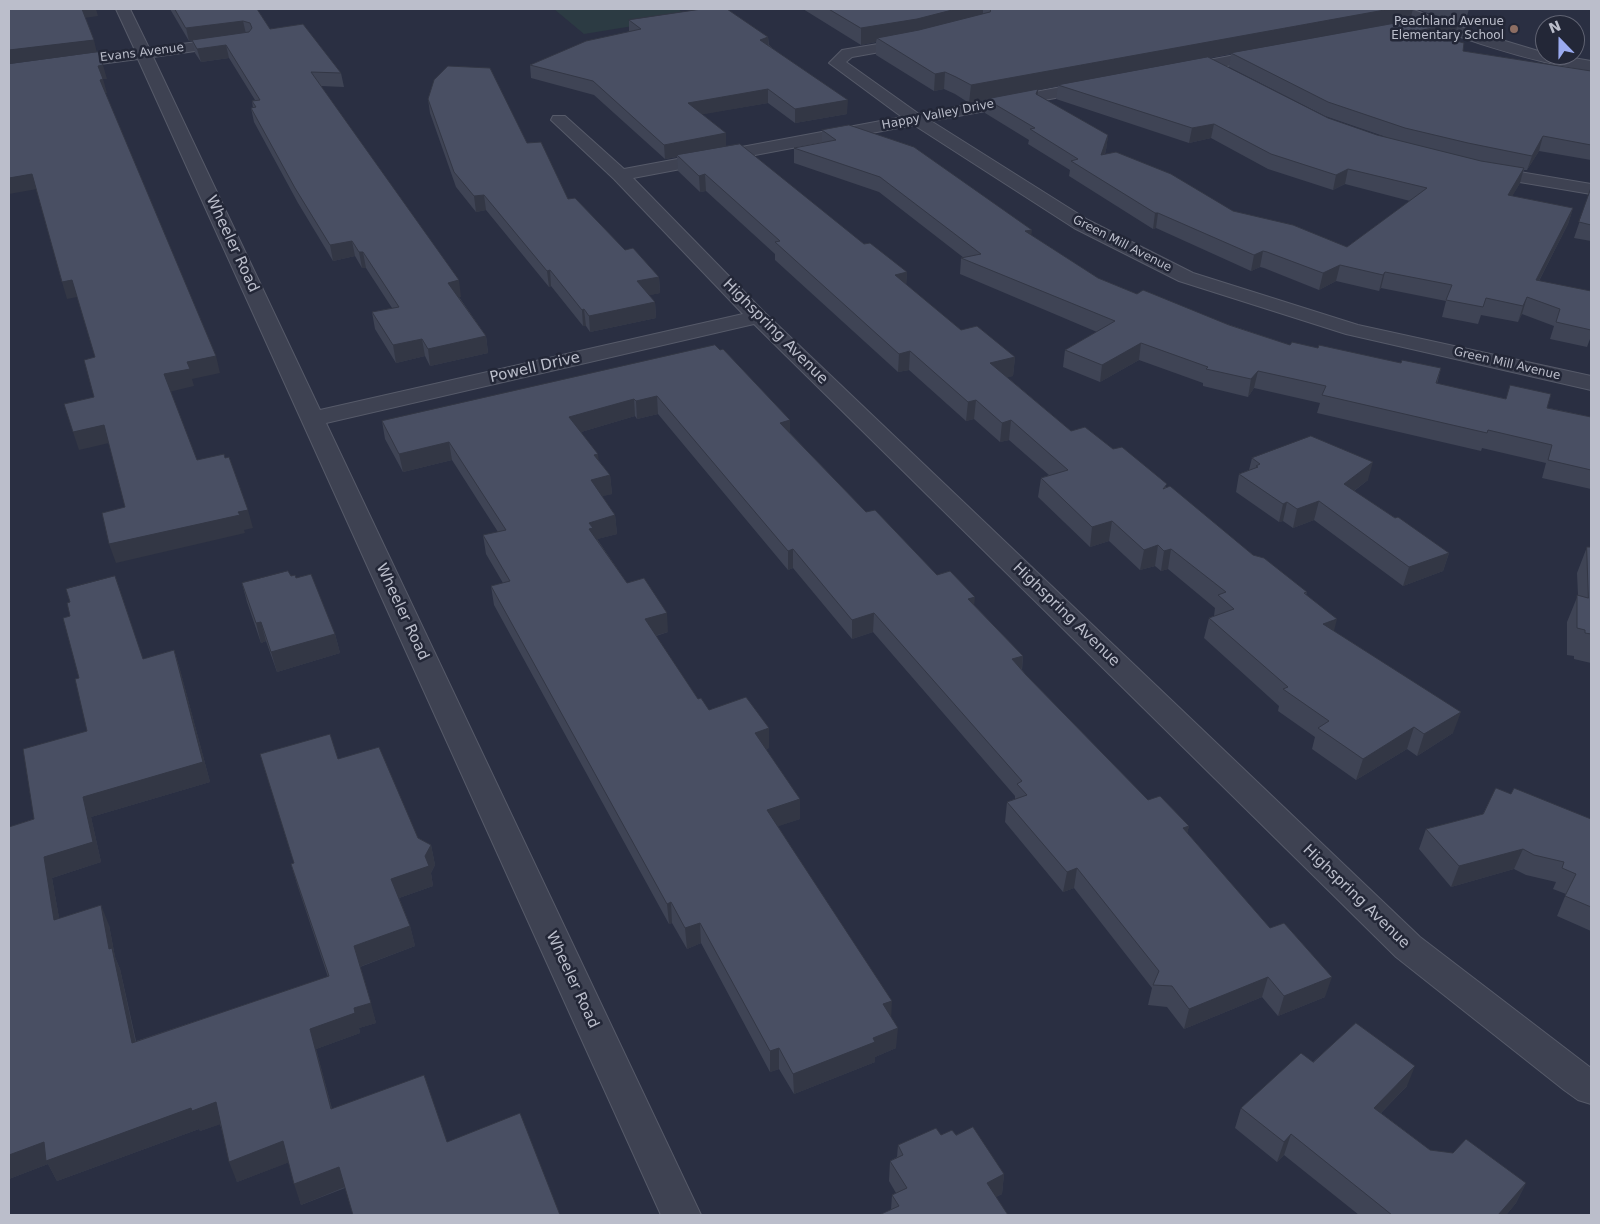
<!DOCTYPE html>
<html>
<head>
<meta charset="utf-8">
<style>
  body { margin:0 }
  #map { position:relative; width:1600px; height:1224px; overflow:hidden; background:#2a2f42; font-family:"DejaVu Sans",sans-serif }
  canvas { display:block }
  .frame { position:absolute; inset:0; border:10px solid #bbbecb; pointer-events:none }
  .north { position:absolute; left:1535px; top:15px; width:50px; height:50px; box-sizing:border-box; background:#232737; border:1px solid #606372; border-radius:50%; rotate:338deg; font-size:14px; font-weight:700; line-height:20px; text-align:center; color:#bbbecb }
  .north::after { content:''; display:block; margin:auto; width:18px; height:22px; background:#9babf0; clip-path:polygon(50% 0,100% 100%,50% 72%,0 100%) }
</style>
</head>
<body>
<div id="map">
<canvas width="1600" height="1224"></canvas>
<div class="frame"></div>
<div class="north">N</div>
</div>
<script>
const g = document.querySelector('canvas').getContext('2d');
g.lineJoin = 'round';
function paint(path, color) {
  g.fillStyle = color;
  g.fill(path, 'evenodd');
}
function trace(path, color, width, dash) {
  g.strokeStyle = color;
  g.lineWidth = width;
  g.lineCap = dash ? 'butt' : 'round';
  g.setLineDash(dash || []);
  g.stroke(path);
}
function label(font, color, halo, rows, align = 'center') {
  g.font = font + ' "DejaVu Sans",sans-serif';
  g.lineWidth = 5;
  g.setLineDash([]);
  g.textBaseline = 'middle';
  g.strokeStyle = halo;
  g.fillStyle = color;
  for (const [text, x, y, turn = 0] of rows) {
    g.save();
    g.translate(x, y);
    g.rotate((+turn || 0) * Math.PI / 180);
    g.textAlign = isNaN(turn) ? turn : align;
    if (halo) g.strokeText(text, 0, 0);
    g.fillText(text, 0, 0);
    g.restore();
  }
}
const green = new Path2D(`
  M554,9H678L686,15L682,18L584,34Z`);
const minor = new Path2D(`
  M116,9H130L149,48L230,38L235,39L237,42L235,45L230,46L153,57L320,410L743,314L614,179L551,120L553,116H565L624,169L902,117L829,63L842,50L914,38L919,39L921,42L919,45L852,57L846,62L919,114L1093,81L1099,83L1101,86L1099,89L1093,91L931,121L1088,220L1193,273L1358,325L1591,376V390L1346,334L1179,281L1074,228L914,125L633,178L765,313L1420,937L1591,1068V1104L1578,1100L1564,1090L1396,957L754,324L326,423L701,1215H661L138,59L9,76V66L135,50Z
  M1392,9H1411L1475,32L1545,53V55H1556L1591,61V71C1523,61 1458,37 1394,12Z
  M1267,49L1272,51L1275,54L1272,57L1182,75L1177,73L1174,70L1177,67L1182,65Z
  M1484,166L1591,184V194L1478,175L1475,171L1478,167Z`);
const wall = new Path2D(`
  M170,9H257L270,29L341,73L344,87L321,86L461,297H459L486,336L488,353L430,366L425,356L396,363L375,329L372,312L392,308L366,268H362L355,256L333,261L298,203L254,122L251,108H253L252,101L255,100L229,58L201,62L195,53L192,41H189Z
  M803,9H1413L1410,20L1445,19L1416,9H1469L1464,26L1458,24L1455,36L1445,38L1463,51L1591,71V160L1539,151L1527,170H1524L1520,183L1512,196L1573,208L1568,224L1539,281L1591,291V340L1590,339L1587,347L1550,339L1554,326L1522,314L1518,322L1481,315L1478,324L1442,317L1446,301L1381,288L1379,291L1336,281L1319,290L1264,268L1260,267L1251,271L1156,228L1153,229L1069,176L1070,170L1028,144L1029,140L985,113L986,100L969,103L955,94L944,89L934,91L876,55V42L861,45ZM1231,54L1229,67L1325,116L1386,137L1377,135L1328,118L1209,58ZM1058,86L1056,99L1189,143L1211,138L1268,169L1333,190L1345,184L1410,201L1347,247L1233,211L1105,154L1106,150L1108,135L1037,95L1038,90Z
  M629,20L768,37L769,45L847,114L795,123L768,103L702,114L726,146L864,244L907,272L906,285L961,330L1015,357L1013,376L1007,377L1071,431L1113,449L1166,487L1253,555L1307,592L1306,595L1334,631L1453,733L1417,756L1407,749L1356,780L1312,749L1315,737L1278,711L1279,706L1204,638L1209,618L1214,616L1215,608L1168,569L1161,571L1155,566L1140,570L1109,541L1090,547L1038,497L1041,478L1049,475L1009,440L1000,442L974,419L966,421L909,370L898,372L775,260V254L706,191L700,192L678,171L677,157L665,159L594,95L531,78L530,65L629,32Z
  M428,99L527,143L568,199L625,250L659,277L660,293L649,295L655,302L656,318L590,332L586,326H583L551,286L549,287L486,210L476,212L456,187L430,113Z
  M822,130L1031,235L1098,278L1137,294L1290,345L1318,348L1401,363L1441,368L1437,384L1591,417V489L1542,478L1546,463L1482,448L1481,451L1317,413L1320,403L1254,388L1248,397L1203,386V383L1139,360L1100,382L1063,367L1065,350L1097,332L960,274L961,258H964L879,192L794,163V148L822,143Z
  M1591,188V241L1574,238Z
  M715,345L790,433L866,512L937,575L974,605L1023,656L1022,670L1026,675L1148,800L1189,826L1187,833L1325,997L1278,1016L1262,997L1184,1029L1167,1007L1148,1005L1152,988L1074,888L1063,892L1005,822L1007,802L1015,799V796L873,632L852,639L793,568L788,570L658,414L637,419L635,416L581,432L599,461L610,475L612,494L602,496L615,515L617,534L597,539L627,583L668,632L656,636L698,699L709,710L769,728V748L766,749L800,819L778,826L891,1017L896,1048L875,1057V1062L794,1094L779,1069L770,1072L701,943L687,949L672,923L669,924L494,605L491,586L503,583L486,554L483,535L498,532L452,460L403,472L385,439L382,421Z
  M1252,458L1368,480L1354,491L1449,553L1443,571L1403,586L1314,520L1293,528L1283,521L1279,522L1236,492L1239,474L1249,470Z
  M1587,547H1591V663L1574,659V656L1567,655V622L1578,595L1577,573Z
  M291,576L296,578L335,634L340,653L277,672L266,641L261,643L247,602L242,583Z
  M174,650L180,670L210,782L91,817L101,862L52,878L59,918L109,925L115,957L120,969L136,1041L328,977L297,884L291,864L294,863L260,754L338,759L418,838L431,845L435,865L431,873L433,886L399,898L410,926L415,946L360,967L376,1023L359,1028L360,1033L316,1049L332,1109L345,1188L301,1205L289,1162L237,1182L220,1124L200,1131L199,1129L57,1181L48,1164L9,1179V827L34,819L87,731L143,659Z
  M1511,794L1591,819V931L1557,916L1566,894L1553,889L1556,882L1526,875L1514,869L1451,887L1419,849L1426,829L1483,814Z
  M1313,1062L1407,1086L1381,1113L1430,1150L1526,1183L1516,1203L1506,1215H1359L1284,1155L1277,1162L1235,1128L1241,1108Z
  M941,1135H956L1004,1174L1002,1194L996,1197L891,1210L892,1195L896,1193L889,1181L890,1161L897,1157L898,1145Z`);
const shadedWall = new Path2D(`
  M81,9H96L98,16L84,18Z
  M956,9H983V17L917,35L877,38L876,42L861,45V28Z
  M1390,9H1413L1410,20L1060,86L1058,85V86L1038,90L1037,103L986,99V100L969,103L971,85Z
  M243,21L246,34L189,41L186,28Z
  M1458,23L1455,36L1414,44L1417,31Z
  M768,37L769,51L760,40Z
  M94,40L97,53L9,64V50Z
  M226,45L229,58L201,62L197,49Z
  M103,65L107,79H103L107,93H103L100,80L98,66Z
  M945,72L944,89L934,91L935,74Z
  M768,89V103L688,117V103Z
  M848,100L847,114L795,123V109Z
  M1214,124L1211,138L1189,143L1192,128Z
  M726,133V148L677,155V157L665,159L664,145Z
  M1108,135L1106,150L1099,169L1101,155Z
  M1543,136L1539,151L1527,170L1532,156Z
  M1524,168L1520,183L1504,210L1508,195Z
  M1348,169L1345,184L1333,190L1336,175Z
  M32,174L37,189L9,194V178Z
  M705,174L706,191L700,192L699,176Z
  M484,195L486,210L476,212L474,196Z
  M1573,208L1568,224L1531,296L1536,280Z
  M1155,213H1158L1156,228L1153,229Z
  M1032,230L1030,245L1025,231Z
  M352,241L355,256L333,261L330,245Z
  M1263,251L1260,267L1251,271L1254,255Z
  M359,252H363L366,268H362Z
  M1340,265L1336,281L1319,290L1323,273Z
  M550,270L551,286L549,287L547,271Z
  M907,272L906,290L895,275Z
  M1385,272L1381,288L1379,291L1383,275Z
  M659,277L660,293L638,298L637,281Z
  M72,280L77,297L67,299L62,282Z
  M459,280L461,297L451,299L448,283Z
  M1527,297L1522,314L1518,322L1523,306Z
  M655,302L656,318L590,332L589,316Z
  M584,309L586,326H583L582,310Z
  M486,336L488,353L430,366L428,349Z
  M422,339L425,356L396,363L393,345Z
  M1141,343L1139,360L1100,382L1102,365Z
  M910,351L909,370L898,372L899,354Z
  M216,356L220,373L192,379L194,386L169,392L164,374L187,362Z
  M1015,357L1013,376L989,382L990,363Z
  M1258,371L1254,388L1248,397L1251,379Z
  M657,396L658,414L637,419L636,401Z
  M634,399L635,416L571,435L569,417Z
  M976,400L974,419L966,421L968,402Z
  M790,420V438L780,423Z
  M1011,420L1009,440L1000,442L1002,423Z
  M104,425L109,443L79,450L73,432Z
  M449,442L452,460L403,472L399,454Z
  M598,454L600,472L594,455Z
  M1373,462L1368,480L1339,502L1344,484Z
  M610,475L612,494L592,499L591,480Z
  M1319,501L1314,520L1293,528L1297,509Z
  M1287,502L1283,521L1279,522L1283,504Z
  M248,510L253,528L244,530L245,533L116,563L109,544Z
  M615,515L617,534L594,540L591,547L589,523Z
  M1112,521L1109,541L1090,547L1092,527Z
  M1158,545L1155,566L1140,570L1144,550Z
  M793,549V568L788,570V551Z
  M1171,549L1168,569L1161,571L1164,551Z
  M1449,553L1443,571L1403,586L1409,567Z
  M975,597L973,616L968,599Z
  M667,613L668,632L647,638L645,619Z
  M874,613L873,632L852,639V620Z
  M1337,619L1332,639L1323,624Z
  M261,622L266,641L261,643L256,623Z
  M335,634L340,653L277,672L271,652Z
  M174,650L180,670L210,782L91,817L101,862L52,878L63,940L54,920L44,857L83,797Z
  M1023,656L1021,675L1012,659Z
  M1461,712L1453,733L1417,756L1424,734Z
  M1414,727L1407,749L1356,780L1363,759Z
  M769,728V748L755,753V733Z
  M800,799V819L767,830V810Z
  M1189,826L1184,846L1183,828Z
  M431,845L435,865L431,873L433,886L396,899L391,879L425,856Z
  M1523,849L1514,869L1451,887L1459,866Z
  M1077,868L1074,888L1063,892L1067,872Z
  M671,902L672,923L669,924L667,904Z
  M101,905L109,925L115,957L120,969L140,1063L132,1043L109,949Z
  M700,923L701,943L687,949L685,928Z
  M410,926L415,946L359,967L354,946Z
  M1268,977L1262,997L1184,1029L1189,1009Z
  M1332,977L1325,997L1278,1016L1284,996Z
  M892,1001L891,1021L883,1004Z
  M371,1003L376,1023L359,1028L360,1033L316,1049L337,1129L331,1109L310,1029L354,1008Z
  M898,1028L896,1048L875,1057V1062L794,1094L793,1074L873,1038Z
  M779,1048V1069L770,1072V1051Z
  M1415,1066L1407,1086L1366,1128L1374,1108Z
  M216,1102L224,1123L200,1131L199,1129L57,1181L48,1164L9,1179V1155L44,1142Z
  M1291,1134L1284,1155L1277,1162L1284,1142Z
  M283,1141L290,1162L237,1182L229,1162Z
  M339,1167L345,1187L301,1205L294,1184Z
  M1004,1174L1002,1194L984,1203L987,1183Z
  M1526,1183L1516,1203L1506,1215H1498Z`);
const building = new Path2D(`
  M9,9H82L94,40L9,50Z
  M175,9H257L270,29L303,24L341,73L311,72L459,280L448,283L486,336L428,349L422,339L393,345L372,312L399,307L363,252H359L352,241L330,245L295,188L251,108L256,107L252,101L260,100L226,45L197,49L192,40L249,32L252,28L250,23L243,21L186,28Z
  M702,9H727L768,37L760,40L848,100L795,109L768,89L688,103L726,133L664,145L593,81L530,65L586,41L641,29L629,20Z
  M829,9H956L917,19L861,28Z
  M991,9H1390L971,85L956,77L945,72L935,74L877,38L919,30L990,12Z
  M1435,16L1458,23L1417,31L1464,43L1463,51L1591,71V145L1543,136L1532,156L1468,143L1405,128L1328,102L1231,53Z
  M98,52L103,65L98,66L103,79L100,80L216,356L187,362L190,369L164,374L197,460L224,454L225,458L229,457L248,510L238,512L240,515L109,544L102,513L125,507L104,425L73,432L64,404L94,397L84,360L95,357L72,280L62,282L32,174L9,178V64Z
  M1208,57L1328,118L1377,135L1481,161L1524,168L1508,195L1573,208L1536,280L1591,291V330L1556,322L1560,309L1527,297L1523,306L1486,298L1483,307L1446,300L1452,285L1385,272L1383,275L1340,265L1323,273L1267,252L1263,251L1254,255L1158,213H1155L1071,161L1078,159L1030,129L1035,128L986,99L1038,89L1036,94L1108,135L1101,155L1116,152L1171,174L1233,211L1293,225L1347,247L1427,188L1348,169L1336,175L1271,154L1214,124L1192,128L1058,85Z
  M448,66L490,68L527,143L541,142L568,199L575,198L625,250L633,248L659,277L637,281L655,302L589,316L584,309L582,310L550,270L547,271L484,195L474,196L454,172L428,99L434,80Z
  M849,125L914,147L1032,230L1025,231L1098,278L1137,294L1143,290L1153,294L1229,325L1290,345L1292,342L1318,348L1319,345L1401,363L1402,360L1441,368L1436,383L1506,399L1510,385L1551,394L1547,408L1591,417V470L1548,460L1552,445L1488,430L1487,433L1322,395L1326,386L1258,371L1251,379L1206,369L1208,367L1141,343L1102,365L1065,350L1115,321L961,258L981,254L880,177L794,148L836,140L822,130Z
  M740,144L864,244L870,243L907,272L895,275L961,330L977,326L1015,357L990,363L1071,431L1085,427L1113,449L1122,447L1167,484L1163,489L1170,486L1253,555L1264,558L1307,592L1304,593L1337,619L1323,624L1461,712L1424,734L1414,727L1363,759L1318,728L1329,721L1283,689L1288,687L1209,618L1234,609L1218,595L1226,592L1171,549L1164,551L1158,545L1144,550L1112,521L1092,527L1041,478L1068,470L1011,420L1002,423L976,400L968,402L910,351L899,354L775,242L780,241L705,174L699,176L677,155Z
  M1591,188V225L1579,222Z
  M715,345L720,350L723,349L790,420L780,423L866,512L875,510L937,575L950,571L975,597L968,599L1023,656L1012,659L1026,675L1148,800L1160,796L1189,826L1183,828L1270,928L1284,923L1332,977L1284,996L1268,977L1189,1009L1172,986L1153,985L1159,971L1077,868L1067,872L1007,802L1027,795L1017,784L1022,781L874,613L852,620L793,549L788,551L657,396L636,401L634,399L569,417L598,454L594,455L610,475L591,480L615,515L589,523L593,528L589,529L627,583L644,578L667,613L645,619L698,699L701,698L709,710L746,697L769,728L755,733L800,799L767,810L892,1001L883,1004L898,1028L873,1038L875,1042L793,1074L779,1048L770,1051L700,923L685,928L671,902L667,904L491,586L510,581L483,535L506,530L449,442L399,454L382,421Z
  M1311,436L1373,462L1344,484L1395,518L1398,517L1449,553L1409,567L1319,501L1297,509L1287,502L1283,504L1239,474L1258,467L1256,466L1260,464L1252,458Z
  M1587,547H1591V634L1585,633V630L1577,628V595L1588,598Z
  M288,571L291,576L295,575L296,578L311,574L335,634L271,652L261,622L256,623L242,583Z
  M115,576L143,659L174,650L203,762L83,797L93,842L44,857L54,920L101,905L109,949L112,948L132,1043L329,976L291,864L294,863L260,754L330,734L338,759L379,747L418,838L431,845L425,856L429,866L391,879L410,926L354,946L371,1003L354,1008L355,1013L310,1029L331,1109L424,1075L447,1142L520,1113L560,1215H353L339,1167L294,1184L283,1141L229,1162L216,1102L192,1111L191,1108L46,1161L44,1142L9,1155V827L34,819L23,749L87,731L75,679L79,678L63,618L70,616L67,603L70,602L66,589Z
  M1496,788L1511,794L1514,788L1591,819V907L1565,896L1576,874L1562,868L1564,862L1534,855L1523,849L1459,866L1426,829L1483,814Z
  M1356,1023L1415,1066L1374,1108L1430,1150L1453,1153L1466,1139L1526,1183L1498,1215H1392L1291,1134L1284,1142L1241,1108L1301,1053L1313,1062Z
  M973,1127L1004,1174L987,1183L1008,1215H879L899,1206L892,1195L907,1188L890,1161L903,1155L898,1145L936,1128L941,1135L952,1130L956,1135Z`);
const markers = [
  [1514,29,5,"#8d6e63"]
];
const farPoinames = [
  ["Peachland Avenue",1504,22],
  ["Elementary School",1504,36]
];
const farStreetnames = [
  ["Evans Avenue",142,53,-7],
  ["Happy Valley Drive",938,115,-11],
  ["Green Mill Avenue",1122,244,27],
  ["Green Mill Avenue",1507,364,13]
];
const streetNames = [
  ["Wheeler Road",232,244,65],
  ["Highspring Avenue",775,332,45],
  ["Powell Drive",535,368,-13],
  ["Wheeler Road",402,612,65],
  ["Highspring Avenue",1066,615,44],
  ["Highspring Avenue",1356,897,44],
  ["Wheeler Road",572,980,65]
];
paint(green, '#2c3b43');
trace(minor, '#565a69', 2);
paint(minor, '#3e4252');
paint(wall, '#3f4455');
paint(shadedWall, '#333745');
paint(building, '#494f63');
trace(building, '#333745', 1);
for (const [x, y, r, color] of markers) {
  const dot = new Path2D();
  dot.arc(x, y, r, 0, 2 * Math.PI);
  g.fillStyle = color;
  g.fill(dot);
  trace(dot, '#232737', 2);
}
label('12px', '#bbbecb', '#232737', farPoinames, 'right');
label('12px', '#bbbecb', '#232737', farStreetnames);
label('15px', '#bbbecb', '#232737', streetNames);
</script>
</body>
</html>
